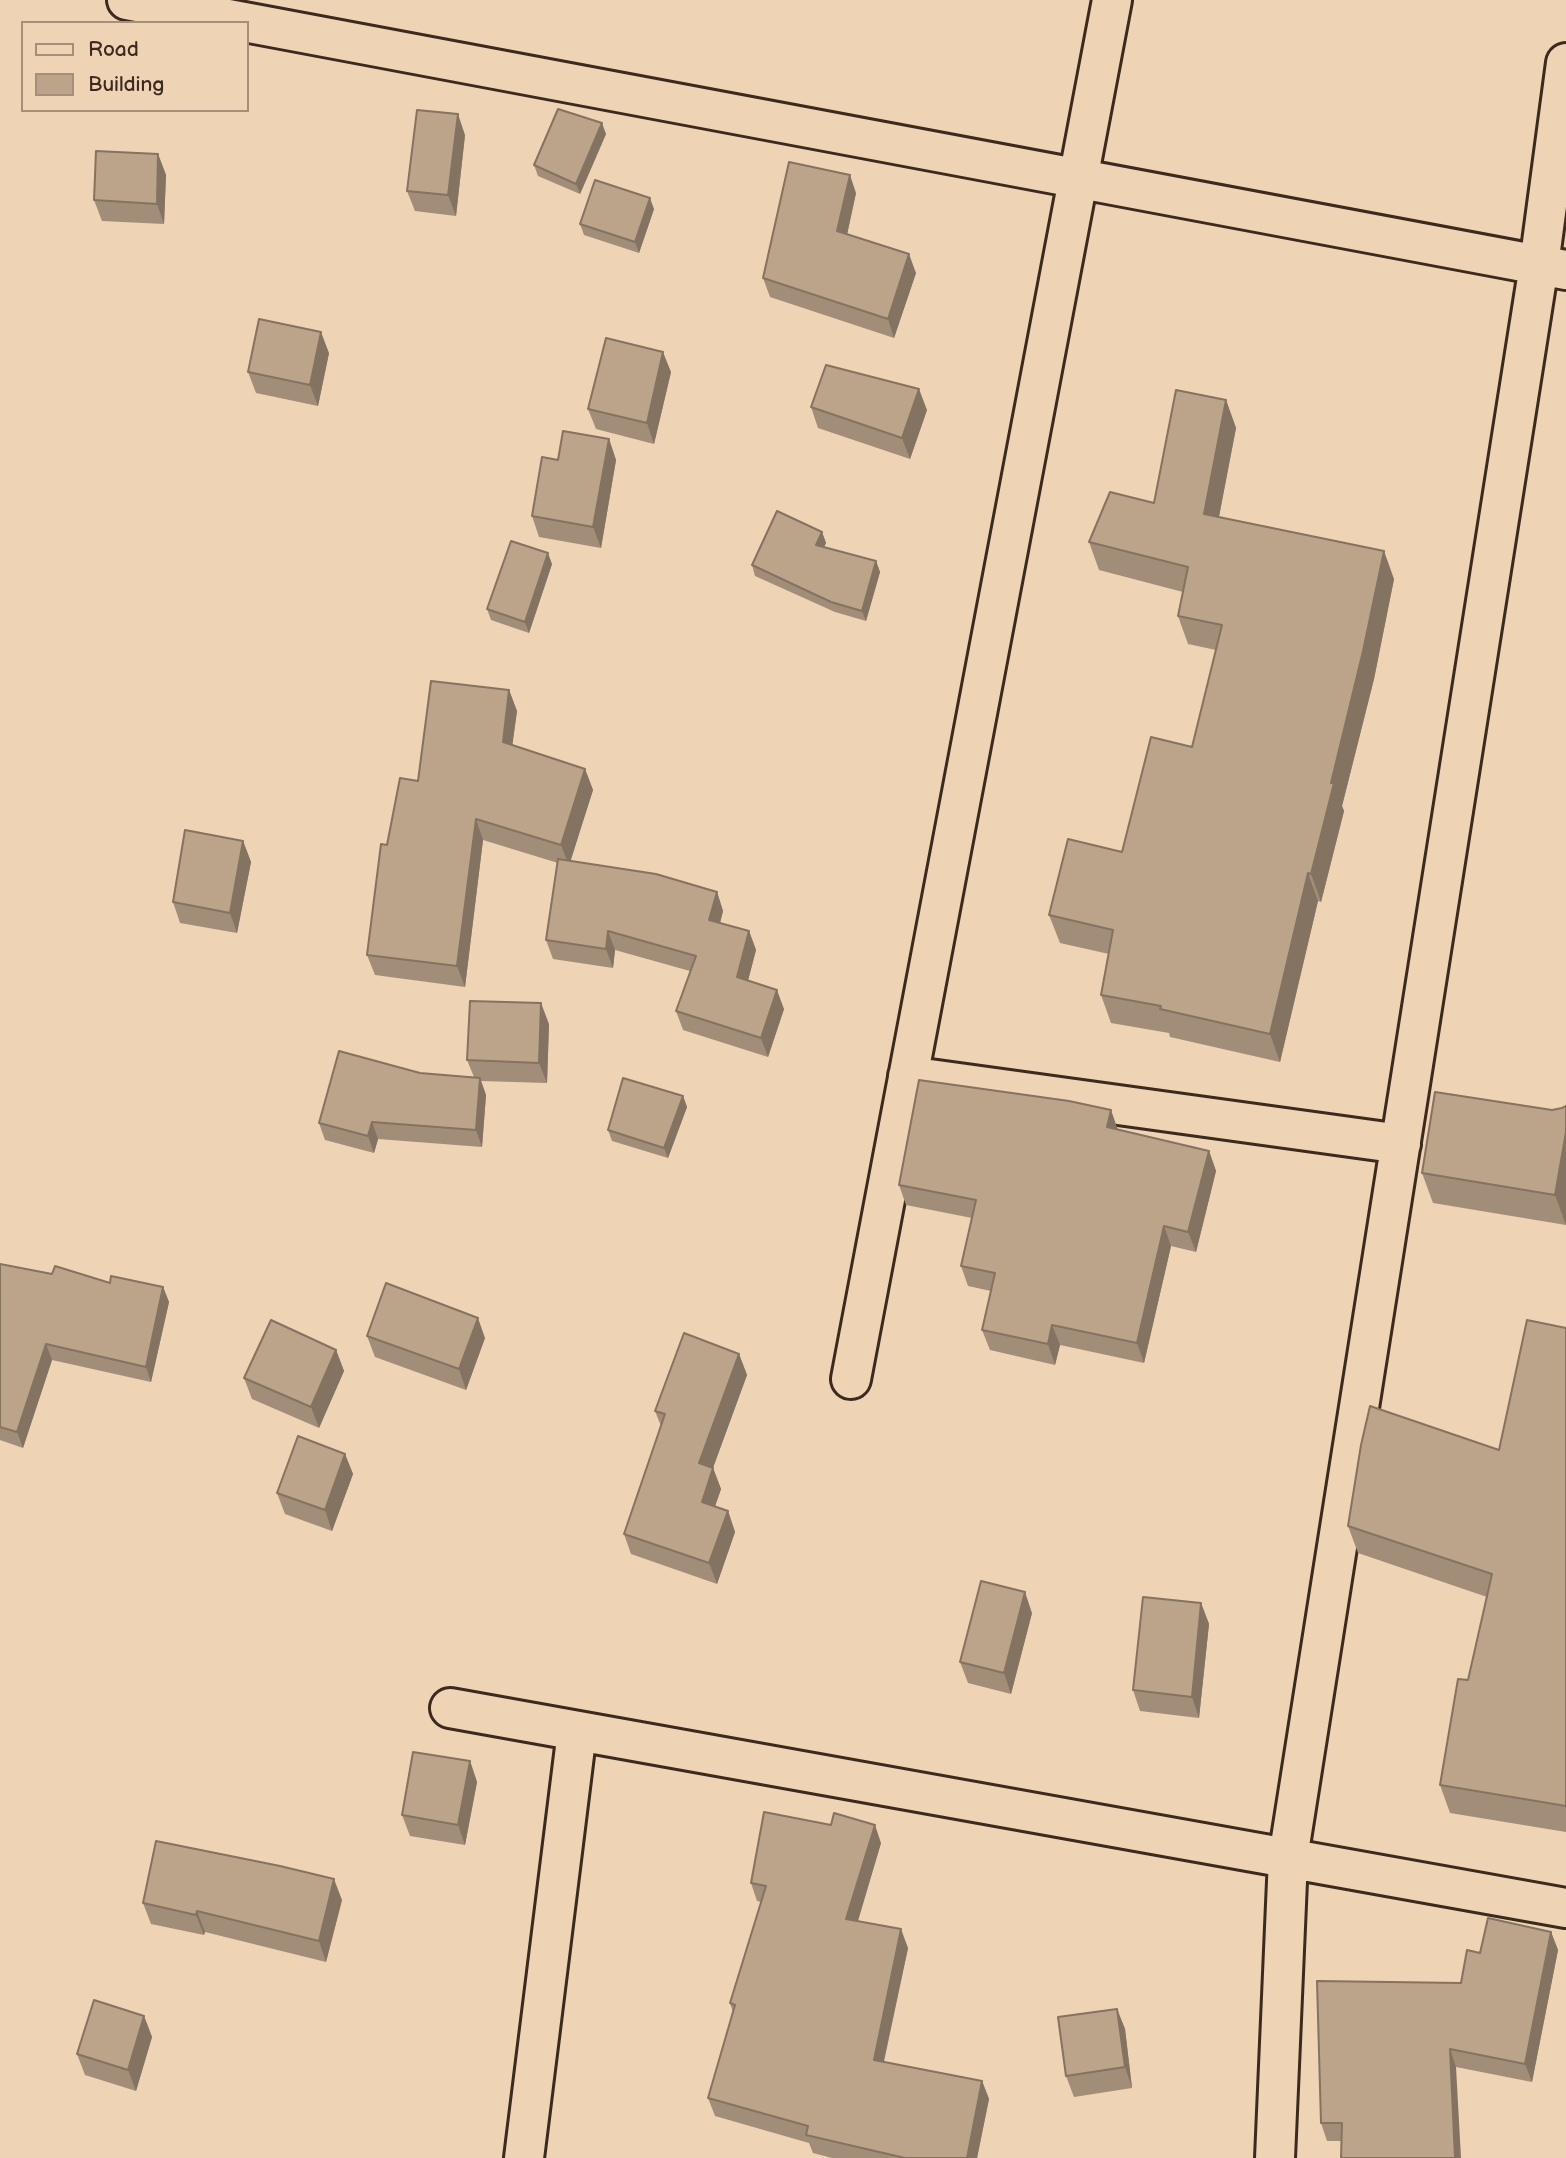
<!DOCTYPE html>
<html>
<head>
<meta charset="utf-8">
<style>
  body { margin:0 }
  #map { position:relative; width:1566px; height:2158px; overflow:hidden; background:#eed3b5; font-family:"Balsamiq Sans",sans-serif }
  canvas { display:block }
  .legend { position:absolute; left:21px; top:21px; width:228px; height:91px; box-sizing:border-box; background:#eed3b5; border:2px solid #a68f79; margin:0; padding:9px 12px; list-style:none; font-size:21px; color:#3b2a1e }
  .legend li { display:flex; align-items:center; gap:14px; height:35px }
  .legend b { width:35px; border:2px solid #a68f79 }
</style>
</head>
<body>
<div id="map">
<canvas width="1566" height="2158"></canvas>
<ul class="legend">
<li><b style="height:9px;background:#eed3b5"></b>Road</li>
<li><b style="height:19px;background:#bca48b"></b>Building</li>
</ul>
</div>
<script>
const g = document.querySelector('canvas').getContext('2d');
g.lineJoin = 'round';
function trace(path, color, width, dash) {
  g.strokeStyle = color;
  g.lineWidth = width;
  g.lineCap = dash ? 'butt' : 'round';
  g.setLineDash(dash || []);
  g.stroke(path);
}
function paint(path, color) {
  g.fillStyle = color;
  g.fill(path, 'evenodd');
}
const minor = new Path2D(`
  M127,0L1566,270
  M908,1076L1401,1144
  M851,1379L1112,0
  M450,1708L1566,1908
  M524,2158L577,1731
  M1275,2158L1288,1858L1539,265L1566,63`);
const wall = new Path2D(`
  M606,134L580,194L538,176L534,165Z
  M465,135L456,216L415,211L407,191Z
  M158,154L166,175L164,224L102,221L94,200Z
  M856,193L847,234L916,273L894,338L770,297L763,278Z
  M654,209L639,253L584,235L580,224Z
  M329,353L318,406L256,393L248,372Z
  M671,372L654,444L596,429L588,409Z
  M1226,400L1236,428L1219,517L1394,579L1374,679L1342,806L1344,811L1321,902L1318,901L1280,1062L1170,1037L1169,1033L1111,1023L1101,995L1109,954L1060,943L1049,915L1122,852L1192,747L1216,650L1188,644L1178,616L1183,592L1099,570L1089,542L1154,503Z
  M811,407L927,410L910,459L818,428Z
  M609,439L616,460L601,548L539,537L532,516L558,460Z
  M822,532L826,543L823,547L876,561L880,572L866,621L835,612L755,576L752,565Z
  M552,564L529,633L491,620L487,609Z
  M509,690L517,711L512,745L585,769L593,790L570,861L717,892L723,911L720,923L749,931L756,950L748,980L784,1009L768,1057L683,1030L676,1011L690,971L615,950L613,968L553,959L546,940L558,863L483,840L465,987L375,975L367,955L387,845L418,781Z
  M243,841L251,862L237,933L180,923L173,902Z
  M549,1024L547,1083L481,1081L486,1095L482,1147L378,1139L374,1153L325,1140L319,1123L420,1073L474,1077L467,1060Z
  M683,1096L687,1107L668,1158L612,1141L608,1130Z
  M1562,1108L1566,1225L1433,1203L1422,1173L1552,1110Z
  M1118,1129L1209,1151L1216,1171L1196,1252L1171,1246L1144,1363L1060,1345L1055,1365L990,1350L982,1330L991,1291L968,1286L961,1266L972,1218L906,1205L899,1185Z
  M0,1264L52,1274L110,1283L163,1287L169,1302L151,1382L52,1360L23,1448L0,1440Z
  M1566,1328V1832L1450,1813L1440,1785L1468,1680L1487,1597L1358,1553L1348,1526L1499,1450Z
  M367,1336L485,1338L466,1390L375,1357Z
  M336,1350L344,1371L319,1428L252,1399L244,1378Z
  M739,1354L747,1375L713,1468L721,1489L715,1507L728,1511L735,1532L717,1584L631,1554L624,1534L661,1426L655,1411Z
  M345,1454L353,1474L332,1531L285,1514L277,1493Z
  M1201,1603L1209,1624L1199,1718L1140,1711L1133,1690Z
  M1032,1613L1011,1694L968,1683L960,1662Z
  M470,1761L477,1782L465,1845L410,1836L402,1815Z
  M881,1843L858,1921L908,1948L884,2062L982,2081L989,2099L977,2158H832L813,2153L809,2143L715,2116L708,2098L733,2012L730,2003L761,1902L757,1901L751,1883Z
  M342,1900L326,1962L205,1932L204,1935L151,1924L143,1903Z
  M1551,1932L1558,1950L1532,2082L1456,2067L1341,2141H1327L1321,2123L1461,1983L1480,1953Z
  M1117,2009L1125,2029L1132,2088L1074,2097L1066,2076Z
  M144,2016L152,2037L136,2091L85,2075L77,2054Z`);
const shadedWall = new Path2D(`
  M458,114L465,135L456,216L448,195Z
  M602,123L606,134L580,194L576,184Z
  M158,154L166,175L164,224L157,204Z
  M850,175L856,193L844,249L837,231Z
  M650,198L654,209L639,253L635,242Z
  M909,254L916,273L894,338L888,319Z
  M321,332L329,353L318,406L310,385Z
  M663,352L671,372L654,444L647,423Z
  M919,389L927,410L910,459L902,438Z
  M1226,400L1236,428L1214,542L1204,514Z
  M609,439L616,460L601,548L593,527Z
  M822,532L826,543L820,556L816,545Z
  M1384,551L1394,579L1374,679L1342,806L1344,811L1321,902L1311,874Z
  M548,553L552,564L529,633L525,622Z
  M876,561L880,572L866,621L862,611Z
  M509,690L517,711L510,763L503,742Z
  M585,769L593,790L569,866L561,845Z
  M476,819L483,840L465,987L457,966Z
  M243,841L251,862L237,933L230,913Z
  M1308,873L1318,901L1280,1062L1270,1034Z
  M717,892L723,911L716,939L709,920Z
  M608,931L615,950L613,968L606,949Z
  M749,931L756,950L744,996L737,977Z
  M777,990L784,1009L768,1057L761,1038Z
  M541,1003L549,1024L547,1083L539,1063Z
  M480,1078L486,1095L482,1147L476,1130Z
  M683,1096L687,1107L668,1158L664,1148Z
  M1111,1110L1118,1130L1107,1127Z
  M372,1122L378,1139L374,1153L368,1136Z
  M1566,1132V1225L1555,1195Z
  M1209,1151L1216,1171L1196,1252L1188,1232Z
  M1164,1226L1171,1246L1144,1363L1137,1343Z
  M163,1287L169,1302L151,1382L146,1367Z
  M478,1318L485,1338L466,1390L459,1369Z
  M1052,1325L1060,1345L1055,1365L1048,1344Z
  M46,1344L52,1360L23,1448L17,1432Z
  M336,1350L344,1371L319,1428L311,1407Z
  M739,1354L747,1375L707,1484L699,1463Z
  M345,1454L353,1474L332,1531L325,1510Z
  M713,1468L721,1489L709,1523L702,1502Z
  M728,1511L735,1532L717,1584L709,1563Z
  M1025,1592L1032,1613L1011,1694L1004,1673Z
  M1201,1603L1209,1624L1199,1718L1192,1697Z
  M470,1761L477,1782L465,1845L458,1825Z
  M875,1825L881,1843L853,1937L846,1919Z
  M334,1879L342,1900L326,1962L319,1941Z
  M197,1911L205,1932L204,1935L196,1915Z
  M901,1929L908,1948L880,2078L874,2060Z
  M1551,1932L1558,1950L1532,2082L1525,2064Z
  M1117,2009L1125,2029L1132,2088L1125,2067Z
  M144,2016L152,2037L136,2091L128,2070Z
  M1450,2049L1456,2067L1461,2158H1455Z
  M982,2081L989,2099L977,2158H967Z`);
const building = new Path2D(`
  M558,109L602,123L576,184L534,165Z
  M417,110L458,114L448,195L407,191Z
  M96,151L158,154L157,204L94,200Z
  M789,162L850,175L837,231L909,254L888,319L763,278Z
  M595,180L650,198L635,242L580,224Z
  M259,319L321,332L310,385L248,372Z
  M606,338L663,352L647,423L588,409Z
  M826,365L919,389L902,438L811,407Z
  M1176,390L1226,400L1204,514L1384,551L1363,651L1331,783H1334L1311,874L1308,873L1270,1034L1160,1009L1161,1006L1101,995L1113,930L1049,915L1068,839L1122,852L1151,737L1192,747L1222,625L1178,616L1188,567L1089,542L1110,492L1154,503Z
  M563,431L609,439L593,527L532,516L542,457L558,460Z
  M777,511L822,532L816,545L876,561L862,611L831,602L752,565Z
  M511,541L548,553L525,622L487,609Z
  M431,681L509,690L503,742L585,769L561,845L476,819L457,966L367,955L381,844L387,845L400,778L418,781Z
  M185,830L243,841L230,913L173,902Z
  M558,859L656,874L717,892L709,920L749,931L737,977L777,990L761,1038L676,1011L696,956L608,931L606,949L546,940Z
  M470,1001L541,1003L539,1063L467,1060Z
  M339,1051L420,1073L480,1078L476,1130L372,1122L368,1136L319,1123Z
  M623,1078L683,1096L664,1148L608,1130Z
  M919,1080L1069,1101L1111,1110L1107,1127L1209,1151L1188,1232L1164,1226L1137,1343L1052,1325L1048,1344L982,1330L995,1273L961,1266L976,1200L899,1185Z
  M1435,1092L1552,1110L1562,1108L1566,1106V1132L1555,1195L1422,1173Z
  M0,1264L52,1274L55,1266L110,1283L111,1276L163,1287L146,1367L46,1344L17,1432L0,1427Z
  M386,1283L478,1318L459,1369L367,1336Z
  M271,1320L336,1350L311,1407L244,1378Z
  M1527,1320L1566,1328V1806L1440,1785L1458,1679L1468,1680L1492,1574L1348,1526L1361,1445L1370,1406L1499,1450Z
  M684,1333L739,1354L699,1463L713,1468L702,1502L728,1511L709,1563L624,1534L665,1414L655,1411Z
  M298,1436L345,1454L325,1510L277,1493Z
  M981,1581L1025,1592L1004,1673L960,1662Z
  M1143,1597L1201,1603L1192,1697L1133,1690Z
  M413,1752L470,1761L458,1825L402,1815Z
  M764,1812L831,1825L834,1813L875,1825L846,1919L901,1929L874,2060L982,2081L967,2158H905L806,2135L808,2126L708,2098L735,2005L730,2003L766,1886L751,1883Z
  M156,1841L280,1866L334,1879L319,1941L197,1911L196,1915L143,1903Z
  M1488,1918L1551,1932L1525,2064L1450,2049L1455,2158H1341L1342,2123H1321L1317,1981L1461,1983L1467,1950L1480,1953Z
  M94,2000L144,2016L128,2070L77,2054Z
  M1117,2009L1125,2067L1066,2076L1058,2017Z`);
trace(minor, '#3b2a1e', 44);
trace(minor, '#eed3b5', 38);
paint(wall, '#a28d78');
paint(shadedWall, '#847361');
paint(building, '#bca48b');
trace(building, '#847361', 2);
</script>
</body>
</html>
